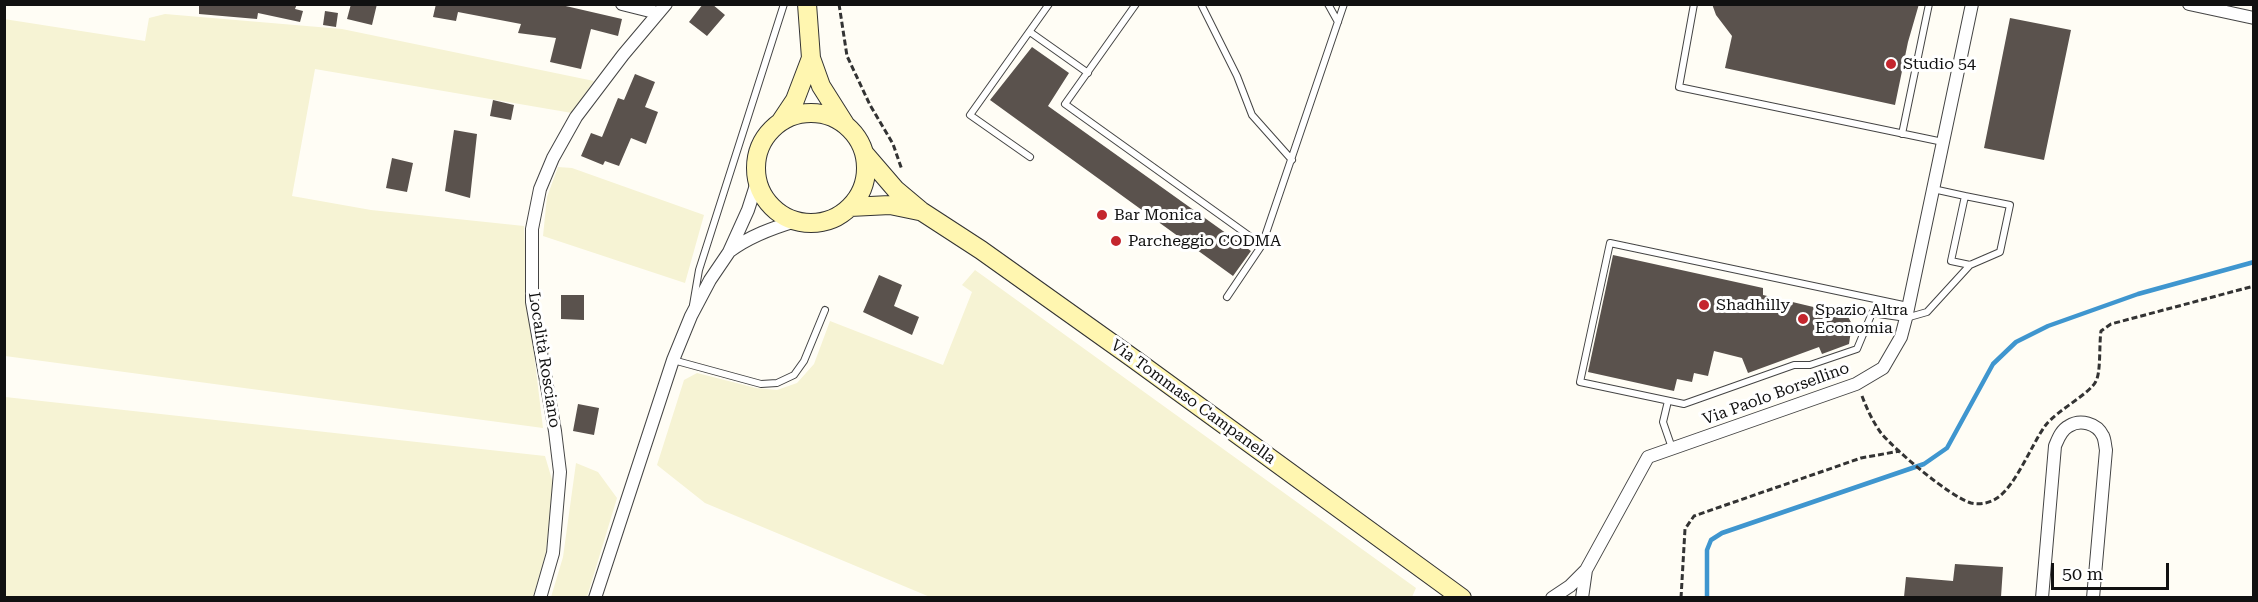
<!DOCTYPE html>
<html>
<head>
<meta charset="utf-8">
<style>
  body { margin:0 }
  #map { position:relative; width:2258px; height:602px; overflow:hidden; background:#fffdf5; font-family:"Roboto Serif",serif }
  canvas { display:block }
  .frame { position:absolute; inset:0; border:6px solid #111; pointer-events:none }
  .scale { position:absolute; left:2051px; top:563px; width:118px; height:27px; box-sizing:border-box; border:3px solid #111; border-top:0; padding-left:8px; font-size:18px; line-height:21px; white-space:nowrap; color:#111; -webkit-text-stroke:4px #fff; paint-order:stroke }
</style>
</head>
<body>
<div id="map">
<canvas width="2258" height="602"></canvas>
<div class="frame"></div>
<div class="scale">50 m</div>
</div>
<script>
const g = document.querySelector('canvas').getContext('2d');
g.lineJoin = 'round';
function paint(path, color) {
  g.fillStyle = color;
  g.fill(path, 'evenodd');
}
function trace(path, color, width, dash) {
  g.strokeStyle = color;
  g.lineWidth = width;
  g.lineCap = dash ? 'butt' : 'round';
  g.setLineDash(dash || []);
  g.stroke(path);
}
function label(font, color, halo, rows, align = 'center') {
  g.font = font + ' "Roboto Serif",serif';
  g.lineWidth = 6;
  g.setLineDash([]);
  g.textBaseline = 'middle';
  g.strokeStyle = halo;
  g.fillStyle = color;
  for (const [text, x, y, turn = 0] of rows) {
    g.save();
    g.translate(x, y);
    g.rotate((+turn || 0) * Math.PI / 180);
    g.textAlign = isNaN(turn) ? turn : align;
    if (halo) g.strokeText(text, 0, 0);
    g.fillText(text, 0, 0);
    g.restore();
  }
}
const farmland = new Path2D(`
  M165,14L342,29L594,81L572,113L315,69L292,196L371,210L524,226L528,304L543,428L5,356L4,19L145,41L149,18Z
  M558,167L572,168L704,215L685,283L543,236L547,197Z
  M975,270L1416,588L1412,597H930L705,503L657,465L684,380L697,373L756,388L777,390L797,383L814,364L830,321L943,365L972,292L962,285Z
  M5,397L545,456L553,483L546,552L533,597H5Z
  M576,463L598,472L617,498L587,597H551L563,557Z`);
const stream = new Path2D(`
  M1707,598V550L1711,540L1722,533L1924,464L1947,448L1993,364L2016,342L2048,326L2138,294L2254,262`);
const building = new Path2D(`
  M199,4H297L295,9L303,11L300,22L258,13L257,19L199,14Z
  M351,4H377L372,25L347,19Z
  M436,4H557L622,19L618,36L591,29L581,69L550,62L556,38L518,33L521,24L458,12L456,21L433,17Z
  M703,4H712L725,15L707,36L689,22Z
  M1712,4H1919L1908,42L1895,105L1725,68L1732,36L1716,15Z
  M325,11L338,13L336,27L323,25Z
  M2010,18L2071,30L2044,160L1984,148Z
  M1032,47L1069,73L1048,106L1251,251L1233,276L990,100Z
  M635,74L655,82L645,107L658,112L646,144L631,138L619,166L605,161L603,165L581,156L591,133L602,137L618,98L624,100Z
  M493,100L514,105L511,120L490,116Z
  M454,130L477,134L470,198L445,191Z
  M392,158L413,163L407,192L386,188Z
  M1613,255L1763,288V295L1847,315L1852,324L1849,344L1822,354L1819,347L1748,373L1742,358L1714,351L1708,376L1694,373L1692,382L1677,379L1674,391L1588,372Z
  M879,275L902,285L894,306L919,317L912,335L863,312Z
  M561,295H584V320L561,319Z
  M578,404L599,408L594,435L573,431Z
  M1955,564L2003,567L2001,597H1904L1906,577L1953,581Z`);
const path = new Path2D(`
  M839,4L847,56L870,105L893,144L902,170
  M1862,396C1867,409 1873,422 1881,433C1896,451 1949,496 1971,503C1980,505 1990,503 1997,498C2015,487 2032,444 2045,426C2057,410 2090,394 2096,381C2101,372 2099,344 2101,331L2111,324L2254,286
  M1681,598L1685,529L1694,516L1861,458L1900,451`);
const lane = new Path2D(`
  M1136,4L1065,104L1262,245
  M1201,4L1237,76L1252,115L1292,160
  M1328,4L1338,22
  M1694,4L1679,87L1943,142
  M1030,32L1088,73
  M1902,134L1929,4
  M1030,157L970,115L1049,4
  M1933,189L1965,196
  M1965,196L2010,205L2000,252L1970,265L1951,261Z
  M1227,297L1262,245L1344,4
  M693,305L699,270L784,4
  M1908,306L1610,243L1580,382L1684,404L1794,365H1810L1857,349L1872,313L1906,318L1927,312L1970,265
  M673,360L761,384L777,383L794,375L804,361L825,310
  M1668,401L1663,422L1672,448`);
const street = new Path2D(`
  M622,4L658,13
  M2189,4L2254,18
  M730,251C750,236 772,228 796,221
  M540,598L553,553L560,472L555,431L532,302V229L540,189L553,158L576,117L623,55L666,4
  M595,598L673,360L691,316L710,280L729,252L748,210L757,182
  M1552,598L1570,586L1586,570L1648,457L1856,384L1883,368L1901,337L1906,318L1972,4
  M1582,598L1586,570
  M2042,598L2055,446C2058,439 2061,430 2069,426C2080,419 2097,423 2103,436C2105,440 2105,446 2106,450L2093,598`);
const secondary = new Path2D(`
  M807,4L811,58L821,86L845,124
  M756 168a55 55 0 1 1 110 0a55 55 0 1 1-110 0Z
  M781,121L795,100L811,58
  M865,154L896,190L921,211L981,250L1134,359L1462,598
  M850,207L890,205L919,211`);
const markers = [
  [1891,64,6,"#c4262e"],
  [1102,215,6,"#c4262e"],
  [1116,241,6,"#c4262e"],
  [1704,305,6,"#c4262e"],
  [1803,319,6,"#c4262e"]
];
const poiNames = [
  ["Studio 54",1903,64],
  ["Bar Monica",1114,215],
  ["Parcheggio CODMA",1128,241],
  ["Shadhilly",1716,305],
  ["Spazio Altra",1815,310],
  ["Economia",1815,328]
];
const streetNames = [
  ["Località Rosciano",544,360,81],
  ["Via Paolo Borsellino",1776,394,-20],
  ["Via Tommaso Campanella",1193,402,36]
];
paint(farmland, '#f6f3d4');
trace(stream, '#3f96cf', 4.5);
paint(building, '#5a524d');
trace(lane, '#444', 8);
trace(street, '#444', 14);
trace(secondary, '#333', 20);
trace(path, '#333', 3, [6, 3]);
trace(lane, '#fff', 6);
trace(street, '#fff', 12);
trace(secondary, '#fff6b0', 18);
for (const [x, y, r, color] of markers) {
  const dot = new Path2D();
  dot.arc(x, y, r, 0, 2 * Math.PI);
  g.fillStyle = color;
  g.fill(dot);
  trace(dot, '#fff', 2);
}
label('16px', '#111', '#fff', poiNames, 'left');
label('16px', '#111', '#fff', streetNames);
</script>
</body>
</html>
